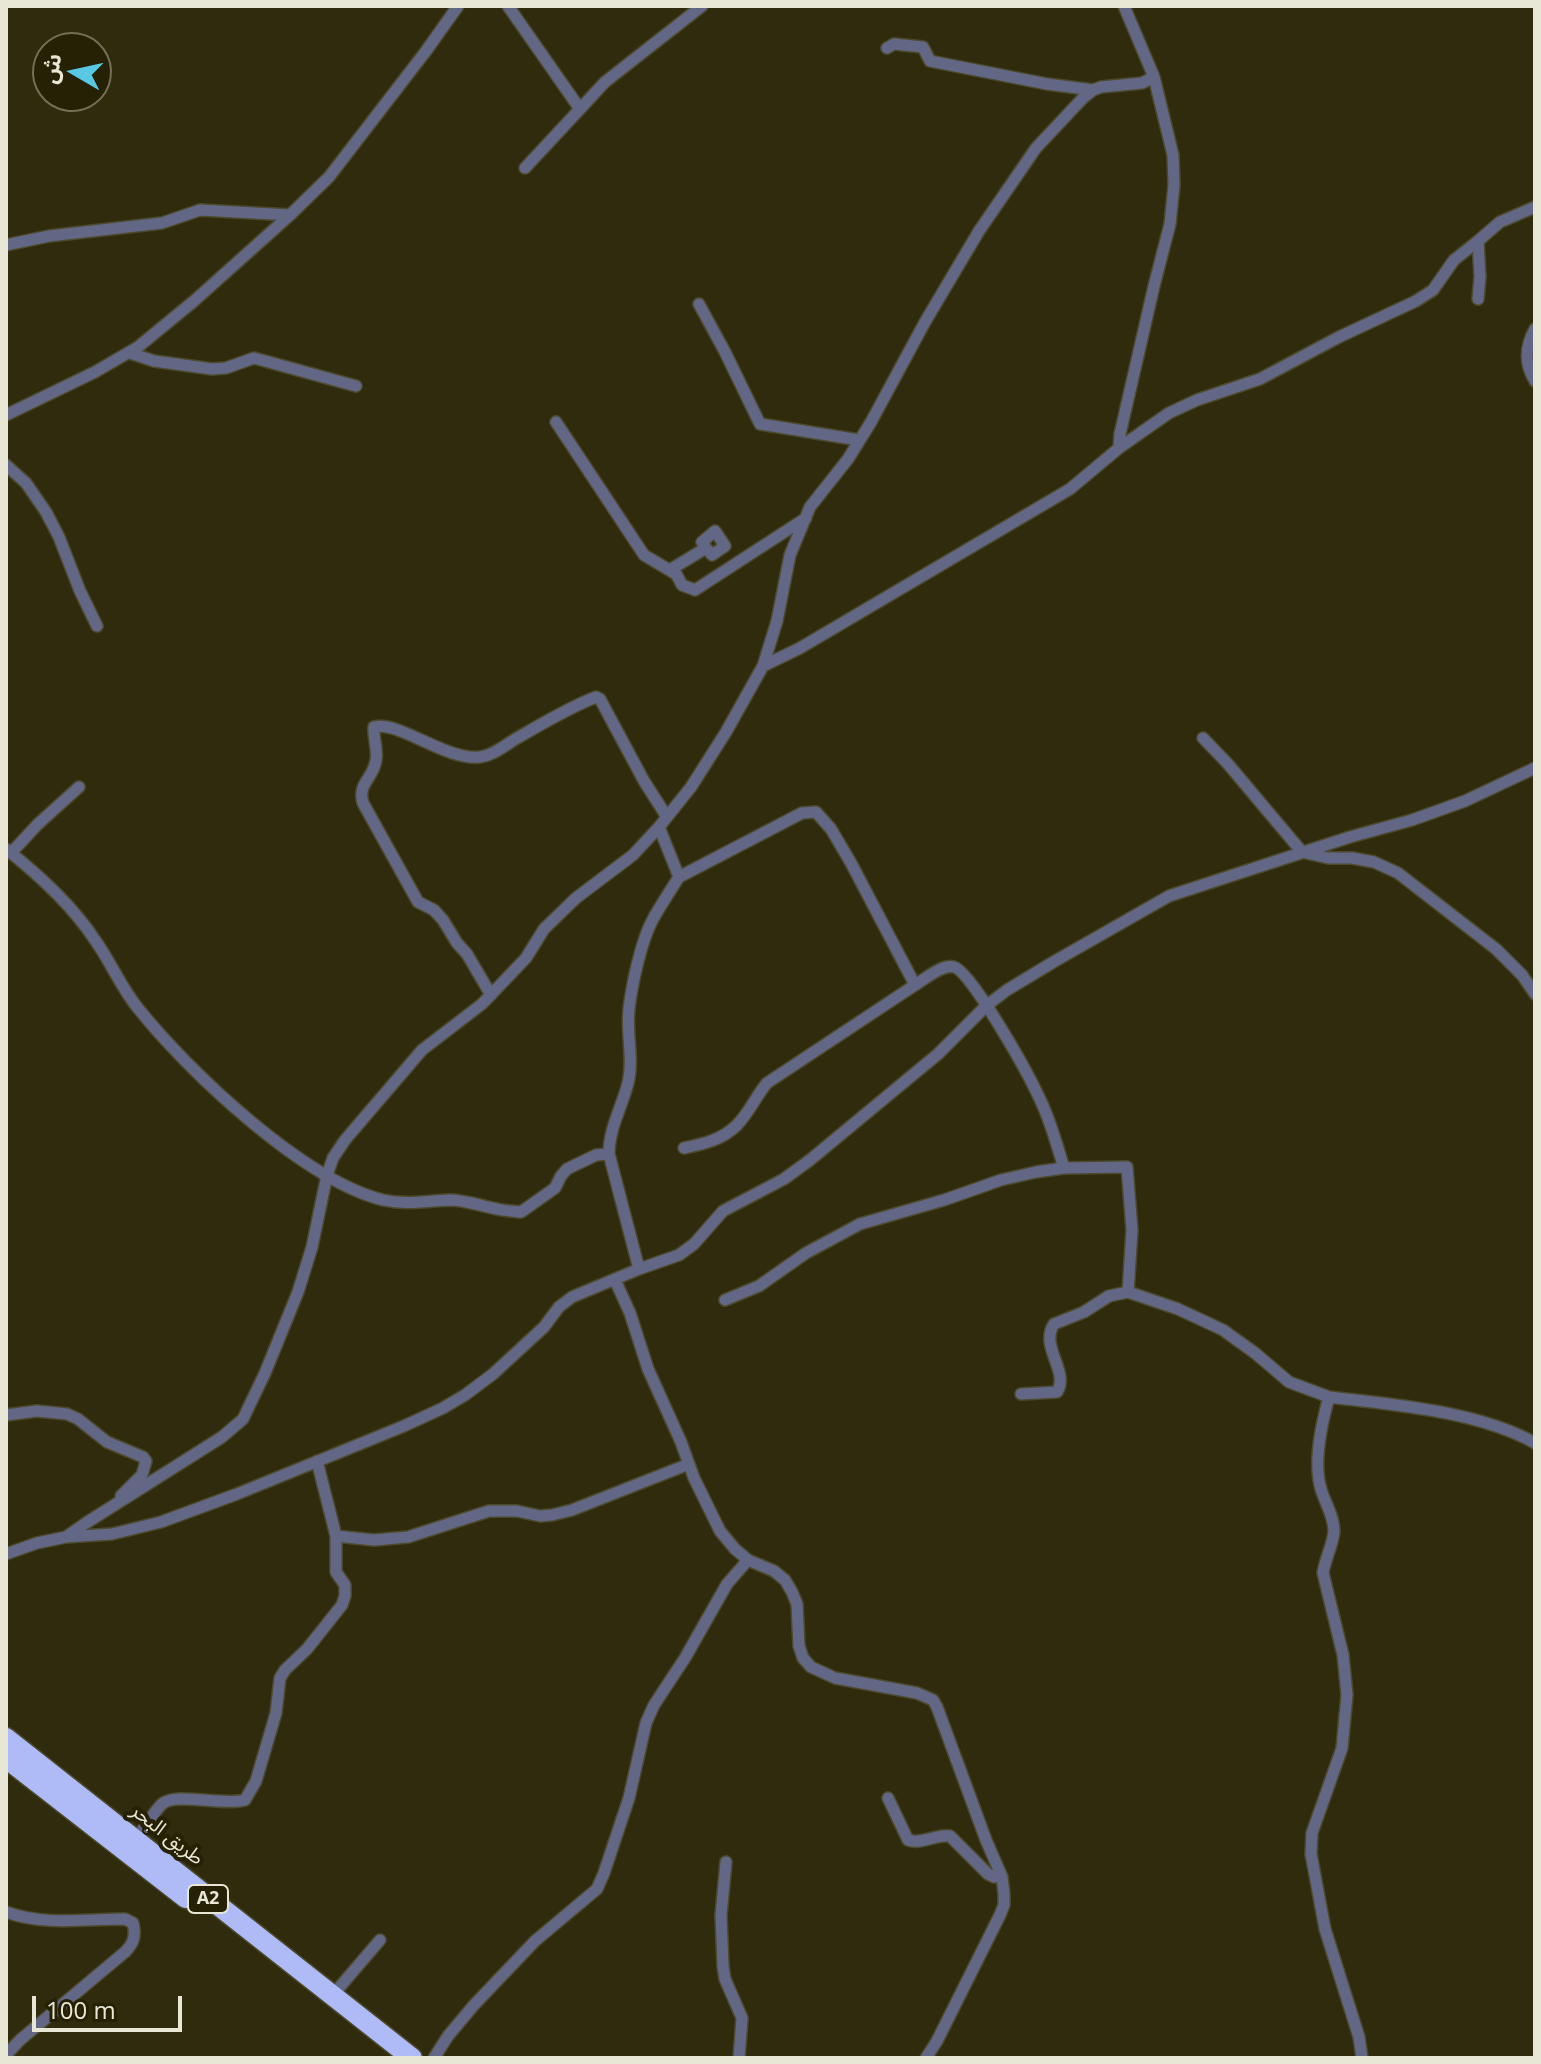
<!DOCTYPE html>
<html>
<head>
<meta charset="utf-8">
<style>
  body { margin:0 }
  #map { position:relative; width:1541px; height:2064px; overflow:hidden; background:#302b0d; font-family:"Open Sans","Noto Sans Arabic",sans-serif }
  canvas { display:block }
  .frame { position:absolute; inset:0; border:8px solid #e8e6d4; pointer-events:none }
  .north { position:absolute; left:32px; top:32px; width:80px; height:80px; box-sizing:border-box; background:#262104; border:2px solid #747057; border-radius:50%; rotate:279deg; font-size:22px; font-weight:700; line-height:32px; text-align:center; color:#e8e6d4 }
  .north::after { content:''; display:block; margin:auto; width:28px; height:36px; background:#59c8e4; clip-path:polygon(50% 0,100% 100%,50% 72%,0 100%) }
  .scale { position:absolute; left:32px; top:1996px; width:150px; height:36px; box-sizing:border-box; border:4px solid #e8e6d4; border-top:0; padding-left:10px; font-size:24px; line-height:28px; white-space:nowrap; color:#e8e6d4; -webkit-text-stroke:6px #262104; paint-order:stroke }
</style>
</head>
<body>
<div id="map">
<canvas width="1541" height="2064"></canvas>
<div class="frame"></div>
<div class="north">ش</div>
<div class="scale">100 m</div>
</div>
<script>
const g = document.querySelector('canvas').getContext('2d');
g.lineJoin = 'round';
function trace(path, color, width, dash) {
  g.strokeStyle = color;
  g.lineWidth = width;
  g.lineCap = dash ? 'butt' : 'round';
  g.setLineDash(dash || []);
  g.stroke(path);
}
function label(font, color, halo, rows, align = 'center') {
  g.font = font + ' "Open Sans","Noto Sans Arabic",sans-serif';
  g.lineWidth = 8;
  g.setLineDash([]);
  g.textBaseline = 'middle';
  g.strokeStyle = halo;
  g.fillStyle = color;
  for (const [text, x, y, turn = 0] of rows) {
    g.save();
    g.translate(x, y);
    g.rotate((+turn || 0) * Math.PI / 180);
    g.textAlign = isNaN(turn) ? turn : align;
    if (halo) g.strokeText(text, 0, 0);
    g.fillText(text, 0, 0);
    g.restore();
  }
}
const street = new Path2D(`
  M508,6L580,109L525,168
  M1124,6L1154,77L1173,155L1174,185L1170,224L1154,286L1120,434L1119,448L1169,413L1197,400L1260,379L1339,337L1416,301L1433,290L1454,260L1478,241
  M887,48L894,44L923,47L930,61L1047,84L1093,90
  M580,109L605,82L702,6
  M6,245L49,236L162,223L200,210L290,215
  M1478,299L1480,277L1478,241L1500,222L1535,207
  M699,304L725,352L760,424L859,440
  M1535,329C1525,347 1524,363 1535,381
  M130,353L154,361L212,369L226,368L254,358L356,386
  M6,415L95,372L138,347L194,301L290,215L329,177L426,51L458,6
  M556,422L644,555L676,574
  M6,465L26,483L46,512L59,537L80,591L97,626
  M706,548L712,555L725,546L715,531L702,542L706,548L673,568L682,585L695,590L806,518
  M763,666L800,648L1070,489L1119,448
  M1203,738L1228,764L1302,852L1328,858H1352L1374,862L1398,873L1496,949L1522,975L1535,994
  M659,827L679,877L802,813L816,812L831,829L851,863L915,985C925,979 942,964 954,967C971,971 1027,1072 1036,1091C1049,1116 1056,1142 1064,1168
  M6,849C39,875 72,905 95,940C110,961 121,987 137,1007C188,1071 303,1180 383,1200C406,1205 426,1201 449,1200C466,1200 481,1206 497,1209C505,1211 513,1211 521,1212L555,1188L561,1176L567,1169L596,1155L609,1154
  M11,853L38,824L79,787
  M491,995L467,954L457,943L443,920L434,910L418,902L363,803C357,783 374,778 376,760C378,749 373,738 374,727C398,720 446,761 480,757C495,755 506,744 519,737C543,723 570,707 596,697L600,699L644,781L667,817
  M684,1148C703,1144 722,1140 737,1125C749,1113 756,1096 767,1083L915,985
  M639,1269L609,1154C609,1128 622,1107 628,1083C634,1059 626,1033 629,1009C632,984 641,941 653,919C661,905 670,891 679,877
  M615,1280L630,1313L648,1369L681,1442L694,1478L720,1531L735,1549L748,1560L774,1571L785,1580L792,1592L797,1604L799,1646L803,1658L811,1667L835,1678L917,1693L933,1700L937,1707L986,1840L1002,1877L1004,1894V1905L1000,1915L937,2041L926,2058
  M725,1300L759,1286L806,1253L860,1224L944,1200L1001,1180L1036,1172L1064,1168L1127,1167L1132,1230L1128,1292L1178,1309L1223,1330L1255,1353L1289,1382L1329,1397C1322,1422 1313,1463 1321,1489C1325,1503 1334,1516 1334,1531C1333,1545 1325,1559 1323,1573L1343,1655L1347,1695L1342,1748L1312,1833L1311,1854L1325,1929L1359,2037L1362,2058
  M1021,1394L1057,1392C1070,1372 1039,1346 1054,1324L1084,1312L1109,1296L1128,1292
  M1329,1397C1395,1405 1477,1411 1535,1443
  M6,1415L37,1411L67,1414L78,1419L107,1442L143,1457L146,1461L142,1475L121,1496
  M336,1536L374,1540L408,1537L489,1511H517L540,1516L552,1515L572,1510L689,1464
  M66,1537L86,1523L222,1437L243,1419L265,1373L298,1292L312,1247L327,1175L333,1158L345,1140L422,1050L482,1004L526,958L544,929L576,898L633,855L659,827L691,787L726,732L763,666L777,621L790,555L810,507L848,459L871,422L925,322L979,231L1036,148L1083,98L1093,90L1101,87L1142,83L1154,77
  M6,1554L37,1543L66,1537L112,1534L161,1522L237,1494L404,1426L443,1408L465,1395L493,1374L544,1327L559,1307L572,1297L639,1269L679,1255L694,1244L723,1211L784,1179L810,1160L938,1054L986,1006L1007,990L1055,961L1169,896L1350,837L1412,820L1465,801L1535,768
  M888,1798L908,1840C921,1845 936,1834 950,1836L988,1874L994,1877L1001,1875
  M135,1841C144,1829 152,1814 162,1804C175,1792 223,1806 245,1800L256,1781L276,1713L280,1678L285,1670L307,1649L342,1605L345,1596V1585L336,1572V1536L317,1461
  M726,1862L721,1915L723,1966L725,1979L742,2018L739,2058
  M6,1912C44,1926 85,1919 125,1919L133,1923C136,1936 134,1943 125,1952L20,2040L6,2055
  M332,1996L380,1940
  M434,2058L448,2036L474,2005L535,1941L597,1889L604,1873L629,1798L646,1723L654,1705L685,1658L727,1584L748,1560`);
const highway = new Path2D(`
  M6,1738L412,2058
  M6,1758L186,1898`);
const shields = [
  [208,1899,40]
];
const shieldNames = [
  ["A2",208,1899]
];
const streetNames = [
  ["طريق البحر",167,1835,38]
];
trace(street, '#4d492d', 14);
trace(highway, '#4d492d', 23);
trace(street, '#616785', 11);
trace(highway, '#afbbf7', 20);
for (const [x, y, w] of shields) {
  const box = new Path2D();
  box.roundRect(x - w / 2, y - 14, w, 28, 6);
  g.fillStyle = '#262104';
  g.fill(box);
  trace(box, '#e8e6d4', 2);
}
label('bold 18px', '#e8e6d4', null, shieldNames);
label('20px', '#e8e6d4', '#262104', streetNames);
</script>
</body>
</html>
